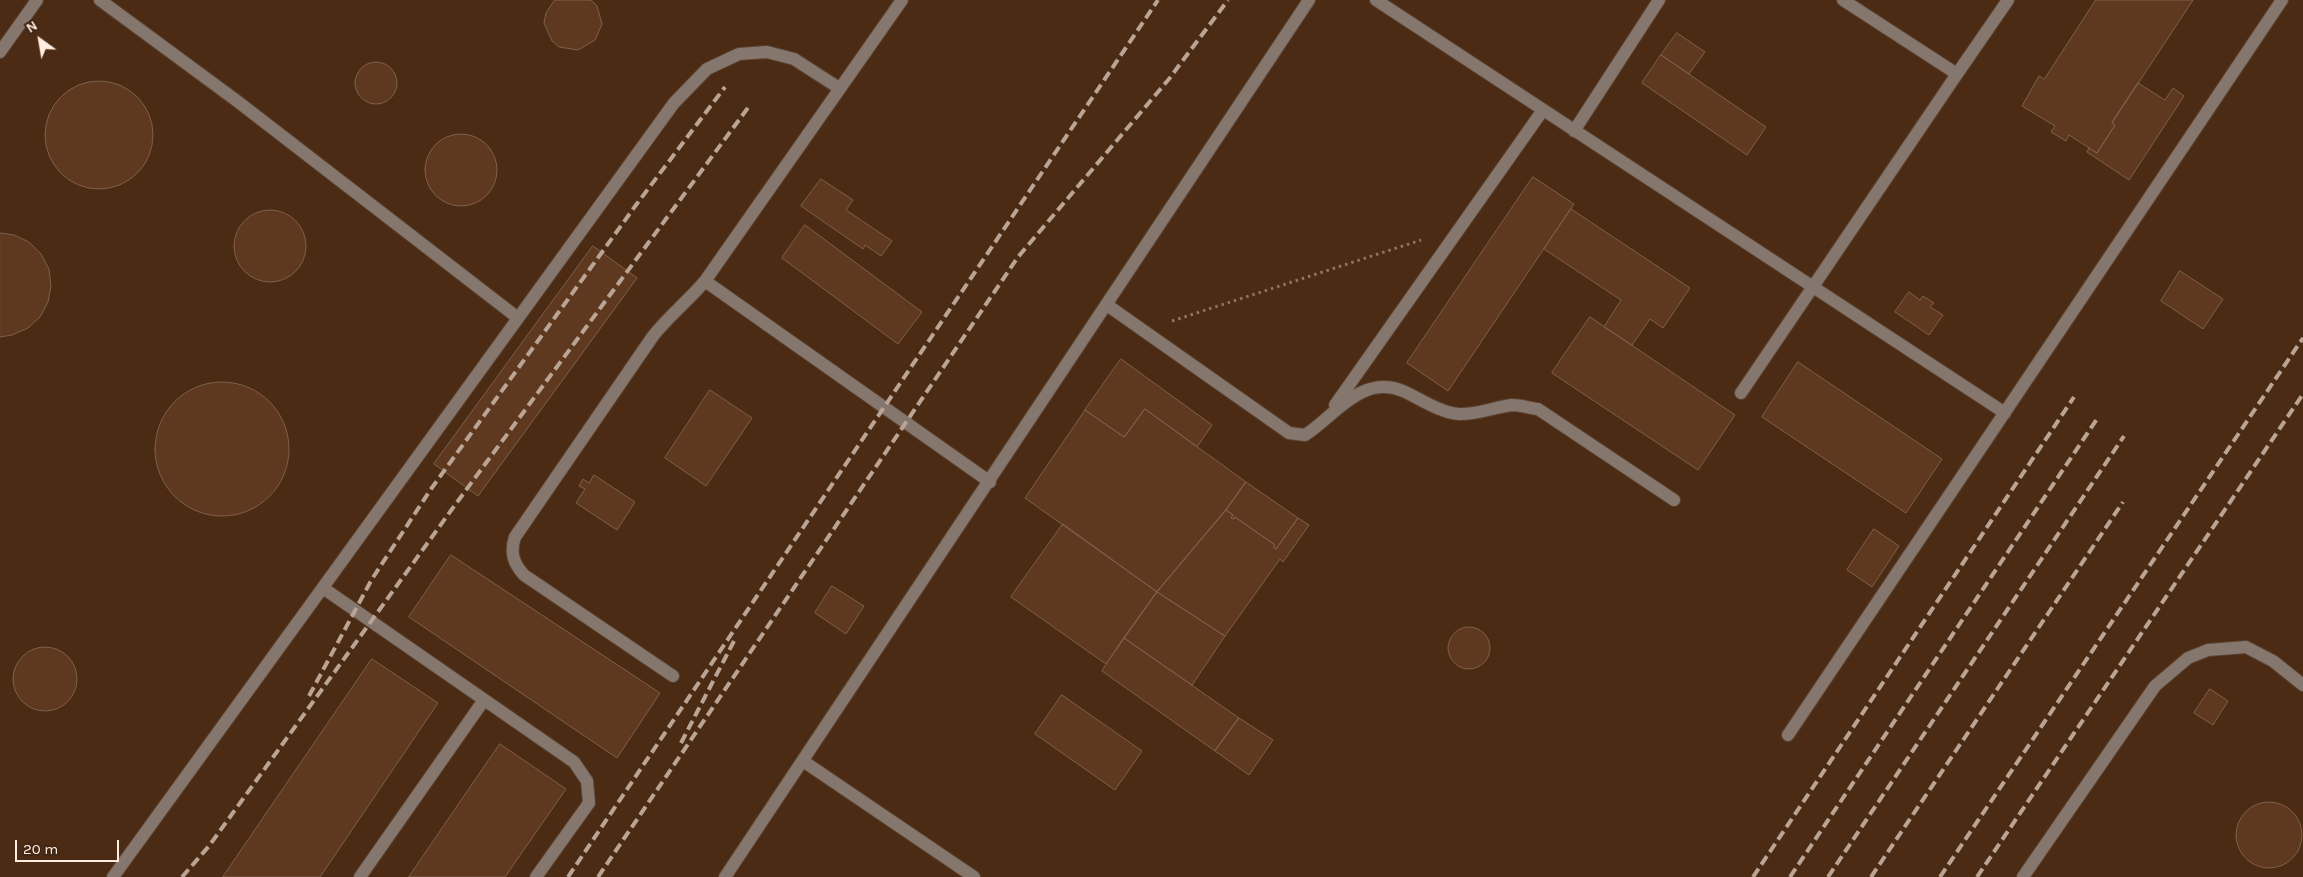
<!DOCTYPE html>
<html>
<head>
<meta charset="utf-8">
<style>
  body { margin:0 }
  #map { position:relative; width:2303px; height:877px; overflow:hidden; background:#412714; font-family:Karla,sans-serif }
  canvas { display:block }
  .north { position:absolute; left:15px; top:15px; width:50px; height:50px; -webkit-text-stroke:4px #412714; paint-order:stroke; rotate:328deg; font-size:14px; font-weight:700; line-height:20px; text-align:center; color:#ffede1 }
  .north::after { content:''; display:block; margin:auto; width:18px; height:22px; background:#ffede1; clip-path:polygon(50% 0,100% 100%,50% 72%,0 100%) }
  .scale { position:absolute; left:15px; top:840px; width:104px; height:22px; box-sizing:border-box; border:2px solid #ffede1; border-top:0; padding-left:6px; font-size:15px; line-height:18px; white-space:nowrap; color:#ffede1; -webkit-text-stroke:4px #412714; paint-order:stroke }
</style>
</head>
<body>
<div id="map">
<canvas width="2303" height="877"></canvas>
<div class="north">N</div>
<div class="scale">20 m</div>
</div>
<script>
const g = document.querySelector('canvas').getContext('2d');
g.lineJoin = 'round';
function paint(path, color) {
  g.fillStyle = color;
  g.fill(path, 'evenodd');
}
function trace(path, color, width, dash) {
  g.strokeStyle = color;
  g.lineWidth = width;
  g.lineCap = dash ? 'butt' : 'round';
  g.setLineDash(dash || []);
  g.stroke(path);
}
const built = new Path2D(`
  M0,0H2303V877H0Z`);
const building = new Path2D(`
  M555,0H591L597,6L602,24L595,40L578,50L559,47L552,41L544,23L546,13Z
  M2096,0H2193L2112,123L2115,125L2097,153L2069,135L2066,141L2051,132L2055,126L2022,106L2039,76L2044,79Z
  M1677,33L1705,52L1689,74L1661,55Z
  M1661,55L1766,127L1747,155L1642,83Z
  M355 83a21 21 0 1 1 42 0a21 21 0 1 1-42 0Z
  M45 135a54 54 0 1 1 108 0a54 54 0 1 1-108 0Z
  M2138,83L2165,100L2173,88L2184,96L2129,180L2087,152L2089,148L2097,153L2115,125L2112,123Z
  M425 170a36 36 0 1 1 72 0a36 36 0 1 1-72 0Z
  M1533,177L1574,204L1448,391L1407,363Z
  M821,179L853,200L846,210L892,241L881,256L865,245L863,249L801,206Z
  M1571,209L1690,288L1663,328L1650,319L1632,345L1604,327L1621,300L1544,249Z
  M234 246a36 36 0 1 1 72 0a36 36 0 1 1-72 0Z
  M805,225L922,312L898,344L782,258Z
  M0,233L14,235L29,242L41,254L49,269L51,286L48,302L40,317L28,328L12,335L0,337Z
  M593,246L637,278L478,496L434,464Z
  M2180,271L2223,299L2203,329L2161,301Z
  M1909,292L1920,300L1923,296L1934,303L1930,307L1943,315L1929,335L1895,312Z
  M1590,317L1735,415L1698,470L1552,373Z
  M1121,359L1212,425L1197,447L1145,409L1124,437L1085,410Z
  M1798,362L1942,459L1906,513L1762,417Z
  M155 449a67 67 0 1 1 134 0a67 67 0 1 1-134 0Z
  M710,390L752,418L706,486L665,458Z
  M1145,409L1246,482L1226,510L1157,592L1025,498L1085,410L1124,437Z
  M594,475L635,502L617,530L576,503L585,489L579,486L583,479L589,483Z
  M1246,482L1298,518L1276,549L1273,547L1275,545L1235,517L1234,519L1231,518L1233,515L1226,510Z
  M1226,510L1233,515L1231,518L1234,519L1235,517L1275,545L1273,547L1276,549L1298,518L1309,525L1283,562L1280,559L1225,636L1157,592Z
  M1063,524L1157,592L1106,664L1011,597Z
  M1874,529L1899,546L1872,587L1847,570Z
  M451,555L660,693L617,758L409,617Z
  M832,586L864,606L846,634L815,613Z
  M1157,592L1225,636L1192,685L1124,638Z
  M1448 648a21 21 0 1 1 42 0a21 21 0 1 1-42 0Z
  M1124,638L1239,718L1215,751L1102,671Z
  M13 679a32 32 0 1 1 64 0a32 32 0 1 1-64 0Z
  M372,659L438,703L320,877H223Z
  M2210,689L2228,701L2213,725L2194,713Z
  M1062,695L1142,751L1115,790L1035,734Z
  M1239,718L1273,740L1249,775L1215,751Z
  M500,744L566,789L505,877H409Z
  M2236 835a33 33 0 1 1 66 0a33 33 0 1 1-66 0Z`);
const path = new Path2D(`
  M1172,321L1421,240`);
const minor = new Path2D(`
  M100,0L237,101L518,318
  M1376,0L2005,413
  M1843,0L1957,74L2008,0
  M0,52L37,0
  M1574,131L1659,0
  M705,281L990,482
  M1107,305L1289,433L1305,435C1335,416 1361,374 1403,391C1421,399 1438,412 1459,414C1476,415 1495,407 1512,405C1520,405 1530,408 1538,409L1674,500
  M1741,393L1957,74
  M1335,405L1543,110
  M323,588L574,762L587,781L589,803L536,877
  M673,676L524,575C513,563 510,552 515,537L653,336C669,316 688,301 705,281L902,0
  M1788,735L2282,0
  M803,761L974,877
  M113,877L674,103L707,69L739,54L767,52L794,59L839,88
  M360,877L484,700
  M725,877L1309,0
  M2023,877L2155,686L2188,658L2208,650L2246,647L2273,661L2303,685`);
const rail = new Path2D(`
  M309,696L372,579L431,489L636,205L725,87
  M681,743L734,641
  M182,877L209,846L455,505L750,105
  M568,877L1158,0
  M598,877L1018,257L1169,79L1228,0
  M1753,877L2074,397
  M1790,877L2099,416
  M1828,877L2124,436
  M1871,877L2123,502
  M1940,877L2303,338
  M1977,877L2303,394`);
paint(built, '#4b2b13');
paint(building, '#5e391f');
trace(building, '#7e604c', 1);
trace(minor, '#5c4331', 14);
trace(path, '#8c7565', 3, [2.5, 4]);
trace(minor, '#85776e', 12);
trace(rail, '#b9a495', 4, [10, 5]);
</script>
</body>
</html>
